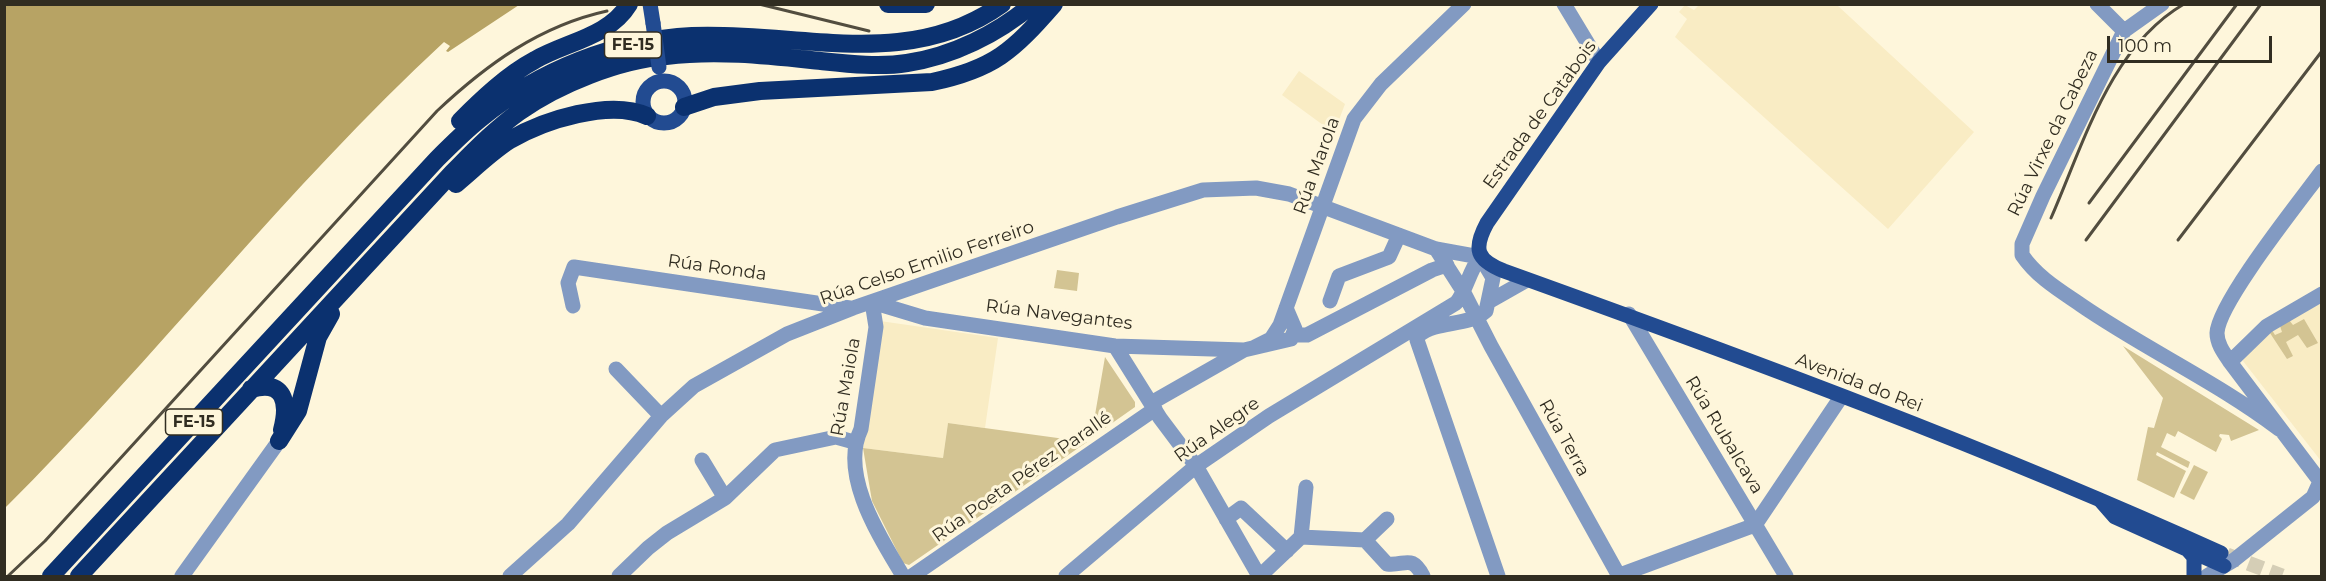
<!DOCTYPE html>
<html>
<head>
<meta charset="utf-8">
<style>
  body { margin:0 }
  #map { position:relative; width:2326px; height:581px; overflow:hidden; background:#fef6db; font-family:Montserrat,sans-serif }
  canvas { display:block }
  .frame { position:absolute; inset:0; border:6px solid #312d21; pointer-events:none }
  .scale { position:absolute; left:2107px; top:36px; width:165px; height:27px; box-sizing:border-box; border:3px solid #312d21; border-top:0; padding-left:8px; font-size:18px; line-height:21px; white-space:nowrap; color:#312d21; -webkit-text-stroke:4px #fef6db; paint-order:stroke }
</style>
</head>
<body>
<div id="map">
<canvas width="2326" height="581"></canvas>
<div class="frame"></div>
<div class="scale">100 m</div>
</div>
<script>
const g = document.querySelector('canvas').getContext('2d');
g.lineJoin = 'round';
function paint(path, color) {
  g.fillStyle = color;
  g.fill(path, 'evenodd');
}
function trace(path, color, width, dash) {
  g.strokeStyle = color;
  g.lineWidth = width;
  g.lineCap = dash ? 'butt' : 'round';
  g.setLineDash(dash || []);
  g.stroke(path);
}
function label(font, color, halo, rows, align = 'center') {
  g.font = font + ' Montserrat,sans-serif';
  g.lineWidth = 6;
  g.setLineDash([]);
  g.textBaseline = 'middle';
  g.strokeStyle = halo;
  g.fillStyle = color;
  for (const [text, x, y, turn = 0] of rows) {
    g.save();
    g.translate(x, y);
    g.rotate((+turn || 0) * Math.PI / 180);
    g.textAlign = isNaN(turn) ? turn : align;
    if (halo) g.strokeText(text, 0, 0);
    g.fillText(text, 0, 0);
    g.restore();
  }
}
const built = new Path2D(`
  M1699,5H1837L1974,132L1888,229L1675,37L1687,19L1679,12L1685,5L1694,10Z
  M1299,71L1345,104L1334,133L1282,95Z
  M2321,301V461L2243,361L2244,356L2272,330Z
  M880,321L998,338L985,428L948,423L943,458L863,448Z`);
const green = new Path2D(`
  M1057,270L1079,273L1077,291L1054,288Z
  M2304,319L2318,343L2307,348L2298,335L2286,342L2293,356L2287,359L2270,333L2272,330L2275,335L2282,332L2280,326L2289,320L2293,325Z
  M2123,346L2259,430L2231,441L2229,435L2220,434L2219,436L2222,439L2216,452L2178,431L2175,437L2167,433L2161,447L2190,462L2188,468L2157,452L2156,455L2186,471L2174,498L2137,480L2148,427L2154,428L2163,398Z
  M1105,357L1135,402V407L1091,438Z
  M948,423L1087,442L909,565L903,563L872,501L863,448L943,458Z
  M2194,465L2208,472L2194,500L2180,493Z`);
const water = new Path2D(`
  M5,4H519V5L448,52L446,51L450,46L444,42C287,187 156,358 5,508Z`);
const majorTunnel = new Path2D(`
  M2227,555L2282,576`);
const minor = new Path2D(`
  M1564,4L1599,62
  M2097,4L2124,31L2043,196L2022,244V255C2037,277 2059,290 2081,305C2145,349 2217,382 2279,429
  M2124,31L2162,4
  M2322,171C2300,201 2218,303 2217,333C2217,344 2224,353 2230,362L2322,484
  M1436,249L1463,291L1491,346L1619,576
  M1330,301L1339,276L1389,257L1399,235
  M1490,301L1527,280
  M573,306L568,283L574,267L850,308
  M1629,314L1786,576
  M1295,335H1307L1432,270L1447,265
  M1417,340L1498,576
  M1417,340L1419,335C1437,320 1468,327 1486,311L1493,278L1481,258
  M1115,346L1160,418L1196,466L1259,576
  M1255,347L1271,339L1280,325L1354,119L1381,84L1464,4
  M2230,362L2267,326L2322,294
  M616,369L661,416
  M1151,403L1244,350L1291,339L1295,329L1286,308
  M702,460L725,498
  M1226,519L1241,508L1287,551
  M1301,537L1306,487
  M1365,540L1387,564C1406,566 1411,554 1423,576
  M1365,540L1387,519
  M182,576L279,441
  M510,576L568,524L661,416L694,386L787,334L853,308L1117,217L1203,190L1256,188L1289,194L1436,249L1480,257
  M619,576L648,548L667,533L725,498L775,450L836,437L854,442
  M903,576C880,537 839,475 861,429L876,327L872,302L925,318L1115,346L1244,350
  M912,576L1155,409
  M1066,576L1196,466L1269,416L1456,303C1465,294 1469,271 1480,257
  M1260,576L1301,537L1365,540
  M1617,576L1755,525L1841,397
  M2207,576L2234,560L2313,497L2322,477`);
const major = new Path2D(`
  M650,4L653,23
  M1651,4L1599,62L1487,223C1473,249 1476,260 1504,271C1746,358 1987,447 2221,553
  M643 102a21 21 0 1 1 42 0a21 21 0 1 1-42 0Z
  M2101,501L2115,517L2224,566
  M2187,549L2194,557V576`);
const highway = new Path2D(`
  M888,4H926
  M684,107L714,97L760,91L932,82C994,69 1013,51 1054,4
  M460,121C482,99 507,75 535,60C566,42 609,37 629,4
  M456,184C473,170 491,152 510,140C544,120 610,99 647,116
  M251,389C285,379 289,403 282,430
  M279,441L298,411L318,337L331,314
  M51,576L437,159C451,145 465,131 480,119C539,70 616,40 692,36C798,31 908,72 1002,4
  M79,576L452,173C473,152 494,130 519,112C558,84 619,60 666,56C715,50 763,55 811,60C841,63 877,68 907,63C953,56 997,34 1033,4`);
const rail = new Path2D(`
  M759,4L869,31
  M2089,203L2237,4
  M2051,218C2084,143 2110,47 2184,4
  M2086,240L2261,4
  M2178,240L2322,51
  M8,576L45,541L437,111C486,65 539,26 607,11`);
const majorBridge = new Path2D(`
  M653,23L659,67`);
const shields = [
  [633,45,57],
  [194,422,57]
];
const shieldNames = [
  ["FE-15",633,45],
  ["FE-15",194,422]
];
const streetNames = [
  ["Estrada de Catabois",1540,115,-54],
  ["Rúa Virxe da Cabeza",2053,133,-64],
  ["Rúa Marola",1317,166,-70],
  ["Rúa Celso Emilio Ferreiro",927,263,-19],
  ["Rúa Ronda",717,268,8],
  ["Rúa Navegantes",1059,315,7],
  ["Avenida do Rei",1859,383,21],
  ["Rúa Maiola",846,387,-80],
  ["Rúa Alegre",1217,430,-35],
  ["Rúa Rubalcava",1724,435,59],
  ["Rúa Terra",1564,438,61],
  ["Rúa Poeta Pérez Parallé",1022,477,-35]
];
paint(built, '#f9ecc4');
paint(green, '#d3c493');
paint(water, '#b7a364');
trace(majorTunnel, '#d5ceb6', 15, [15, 8]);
trace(minor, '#829ac2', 15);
trace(major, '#224b91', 15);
trace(highway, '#0b316f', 18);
trace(rail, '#524d3f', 3);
trace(majorBridge, '#224b91', 15);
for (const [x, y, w] of shields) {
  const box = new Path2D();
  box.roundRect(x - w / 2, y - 13, w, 26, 4.5);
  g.fillStyle = '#fef6db';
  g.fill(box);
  trace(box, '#312d21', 1.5);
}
label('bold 16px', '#312d21', null, shieldNames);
label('18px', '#312d21', '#fef6db', streetNames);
</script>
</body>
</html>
